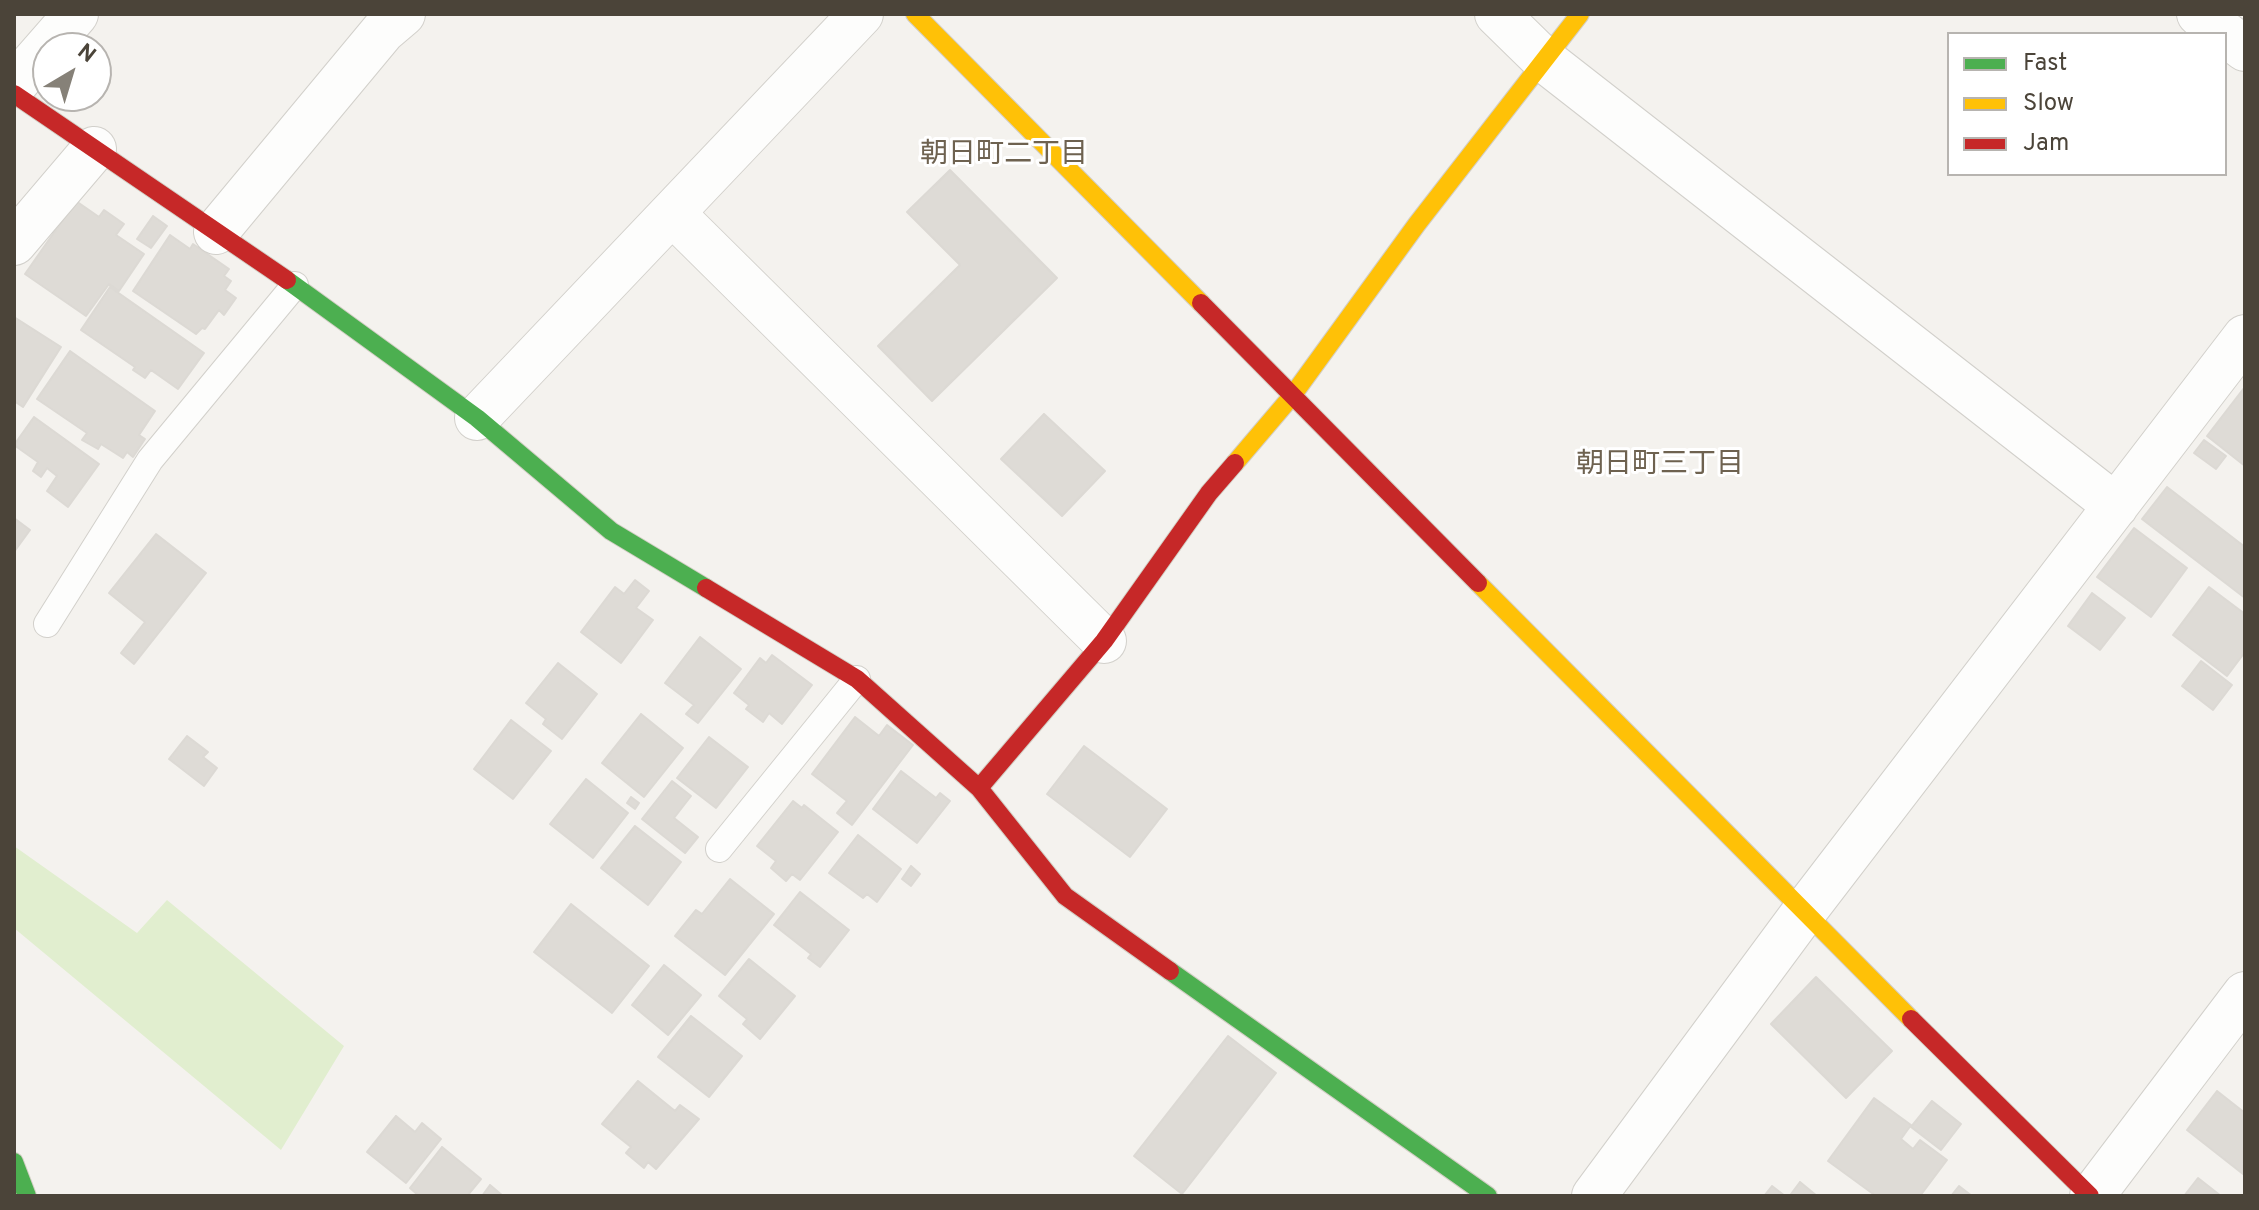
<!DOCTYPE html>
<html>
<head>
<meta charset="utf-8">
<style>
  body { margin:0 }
  #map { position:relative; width:2259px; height:1210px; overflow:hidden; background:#f4f2ee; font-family:Overpass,sans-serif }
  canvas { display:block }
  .frame { position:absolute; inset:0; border:16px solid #4b4439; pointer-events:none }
  .legend { position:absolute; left:1947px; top:32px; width:280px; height:144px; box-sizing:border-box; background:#fff; border:2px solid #b7b4b0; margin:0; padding:10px 14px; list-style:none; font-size:24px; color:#4b4439 }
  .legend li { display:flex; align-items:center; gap:16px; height:40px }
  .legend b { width:40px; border:2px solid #b7b4b0 }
  .north { position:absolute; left:32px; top:32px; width:80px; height:80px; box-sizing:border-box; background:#fff; border:2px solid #b7b4b0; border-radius:50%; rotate:38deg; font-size:22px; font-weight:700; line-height:32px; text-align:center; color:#4b4439 }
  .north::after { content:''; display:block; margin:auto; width:28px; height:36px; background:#868178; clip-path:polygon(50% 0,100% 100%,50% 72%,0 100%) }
</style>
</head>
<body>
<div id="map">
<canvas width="2259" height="1210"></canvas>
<div class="frame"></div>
<ul class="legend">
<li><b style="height:10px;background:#4caf50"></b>Fast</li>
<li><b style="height:10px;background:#ffc107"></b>Slow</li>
<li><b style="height:10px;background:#c62828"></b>Jam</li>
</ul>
<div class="north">N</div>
</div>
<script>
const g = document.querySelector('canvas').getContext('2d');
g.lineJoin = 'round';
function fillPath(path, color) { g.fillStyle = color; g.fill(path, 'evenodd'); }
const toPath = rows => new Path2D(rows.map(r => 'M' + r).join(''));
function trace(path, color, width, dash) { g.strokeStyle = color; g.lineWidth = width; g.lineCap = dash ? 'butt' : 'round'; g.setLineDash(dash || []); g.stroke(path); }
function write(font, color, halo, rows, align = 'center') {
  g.font = font + ' Overpass,"Noto Sans JP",sans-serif'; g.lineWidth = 6; g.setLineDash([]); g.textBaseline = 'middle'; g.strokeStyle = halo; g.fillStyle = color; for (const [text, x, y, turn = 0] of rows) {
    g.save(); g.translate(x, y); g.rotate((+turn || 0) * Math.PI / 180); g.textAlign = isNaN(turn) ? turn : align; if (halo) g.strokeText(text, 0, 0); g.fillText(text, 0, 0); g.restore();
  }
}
fillPath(toPath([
  [14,846,137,933,167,900,344,1046,281,1150,14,928]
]), '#e1eecf');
const building = toPath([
  [950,170,1057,278,932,401,878,346,960,265,907,212,950,170],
  [76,201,99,217,104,210,124,224,116,235,144,254,119,291,109,284,86,316,25,274,76,201],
  [153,216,167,226,151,248,137,239,153,216],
  [170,235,190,249,193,244,229,269,224,276,231,281,225,290,236,298,224,315,219,310,205,329,202,328,196,334,133,291,170,235],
  [110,287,204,353,178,389,151,370,145,378,133,370,135,367,81,330,110,287],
  [14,317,61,347,23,407,14,401,14,317],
  [70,351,155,411,139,435,145,439,133,457,127,452,123,458,101,444,98,449,82,440,87,433,37,399,70,351],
  [2244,388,2245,389,2245,466,2207,436,2244,388],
  [1044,414,1105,471,1062,516,1001,459,1044,414],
  [34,417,99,464,68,507,47,491,57,476,47,468,41,477,33,471,38,462,14,445,34,417],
  [2204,440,2226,456,2216,469,2194,453,2204,440],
  [2167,487,2245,547,2245,598,2142,519,2167,487],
  [14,518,30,530,14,552,14,518],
  [2134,528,2187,568,2151,617,2097,577,2134,528],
  [156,534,206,573,134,664,121,653,145,622,109,593,156,534],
  [635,580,649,591,636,608,653,620,621,663,581,632,615,587,624,594,635,580],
  [2209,587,2245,614,2245,652,2227,676,2173,635,2209,587],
  [2092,593,2125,618,2100,650,2068,626,2092,593],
  [700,637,741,669,698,723,686,714,694,705,665,683,700,637],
  [772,655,812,685,782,724,769,713,763,722,746,709,749,705,734,693,760,658,766,663,772,655],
  [2201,661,2232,685,2213,710,2182,686,2201,661],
  [558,663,597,694,562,739,543,724,546,719,526,703,558,663],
  [641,714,683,748,644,797,602,763,641,714],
  [855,717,879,736,887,725,913,745,852,825,837,813,847,801,812,774,855,717],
  [511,720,551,751,513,799,474,769,511,720],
  [187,736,208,752,203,757,217,768,204,786,169,759,187,736],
  [709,737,748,767,716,808,677,778,709,737],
  [1084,746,1167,809,1130,857,1047,794,1084,746],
  [901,771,936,798,940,793,950,801,917,843,873,809,901,771],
  [586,779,628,813,593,858,550,824,586,779],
  [672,781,691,796,674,818,698,837,685,853,642,819,672,781],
  [631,797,639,803,635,809,627,803,631,797],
  [793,801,802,808,804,805,838,832,800,880,792,874,786,881,771,868,776,861,757,846,793,801],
  [635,826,681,862,648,905,601,868,635,826],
  [858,835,901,869,877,902,867,894,863,898,829,873,858,835],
  [911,866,920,874,911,886,902,879,911,866],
  [730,879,774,914,725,975,675,936,696,910,702,914,730,879],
  [800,892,849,930,820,967,808,958,811,954,774,925,800,892],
  [571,904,649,966,612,1013,534,952,571,904],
  [749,959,795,996,760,1039,743,1024,747,1019,719,996,749,959],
  [664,965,701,995,668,1035,632,1005,664,965],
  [1816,977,1892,1051,1846,1098,1771,1024,1816,977],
  [691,1016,742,1056,709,1097,658,1057,691,1016],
  [1228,1036,1276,1073,1182,1194,1134,1156,1228,1036],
  [638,1081,675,1111,680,1105,699,1119,656,1169,648,1162,644,1168,626,1153,631,1147,602,1124,638,1081],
  [2217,1091,2245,1113,2243,1174,2187,1130,2217,1091],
  [1874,1098,1911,1125,1901,1139,1913,1149,1920,1140,1947,1160,1920,1196,1876,1196,1828,1161,1874,1098],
  [1932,1101,1961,1124,1941,1150,1911,1127,1932,1101],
  [396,1116,415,1132,422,1123,441,1139,406,1183,367,1152,396,1116],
  [442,1147,481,1179,467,1196,419,1196,410,1188,442,1147],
  [2198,1178,2221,1196,2184,1196,2198,1178],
  [1800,1182,1817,1196,1794,1196,1791,1194,1800,1182],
  [490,1185,503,1196,482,1196,490,1185],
  [1772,1186,1785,1196,1764,1196,1772,1186],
  [1959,1186,1972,1196,1951,1196,1959,1186]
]);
fillPath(building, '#dedbd6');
trace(building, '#dcd9d4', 2);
const lane = toPath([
  [47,624,150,460,295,285],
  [719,849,857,679]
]);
const street = toPath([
  [1497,14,1543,59,2116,506],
  [2199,14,2245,49],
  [14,85,76,14],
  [672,213,1104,641],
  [216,232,383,31,403,14],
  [14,243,94,149],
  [477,418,861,14],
  [1594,1196,1804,912,2245,337],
  [2092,1196,2245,994]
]);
const fast = toPath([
  [287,280,477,418,611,531,706,588],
  [1170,971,1488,1196],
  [14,1162,27,1196]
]);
const slow = toPath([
  [915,14,1201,303],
  [1235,463,1292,396,1417,224,1580,14],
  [1478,583,1911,1019]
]);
const jam = toPath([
  [14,94,287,280],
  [1201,303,1478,583],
  [706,588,857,679,979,788,1065,896,1170,971],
  [979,788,1104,641,1209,493,1235,463],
  [1911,1019,2090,1196]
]);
trace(lane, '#d2d0cb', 28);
trace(street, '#d2d0cb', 46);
trace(fast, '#d3cfc5', 20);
trace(slow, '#d3cfc5', 20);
trace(jam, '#d3cfc5', 20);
trace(lane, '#fdfdfc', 26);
trace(street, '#fdfdfc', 44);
trace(fast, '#4caf50', 18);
trace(slow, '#ffc107', 18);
trace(jam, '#c62828', 18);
write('28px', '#6e6250', '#fff', [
  ["朝日町二丁目",1004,156],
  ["朝日町三丁目",1660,466]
]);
</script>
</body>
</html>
